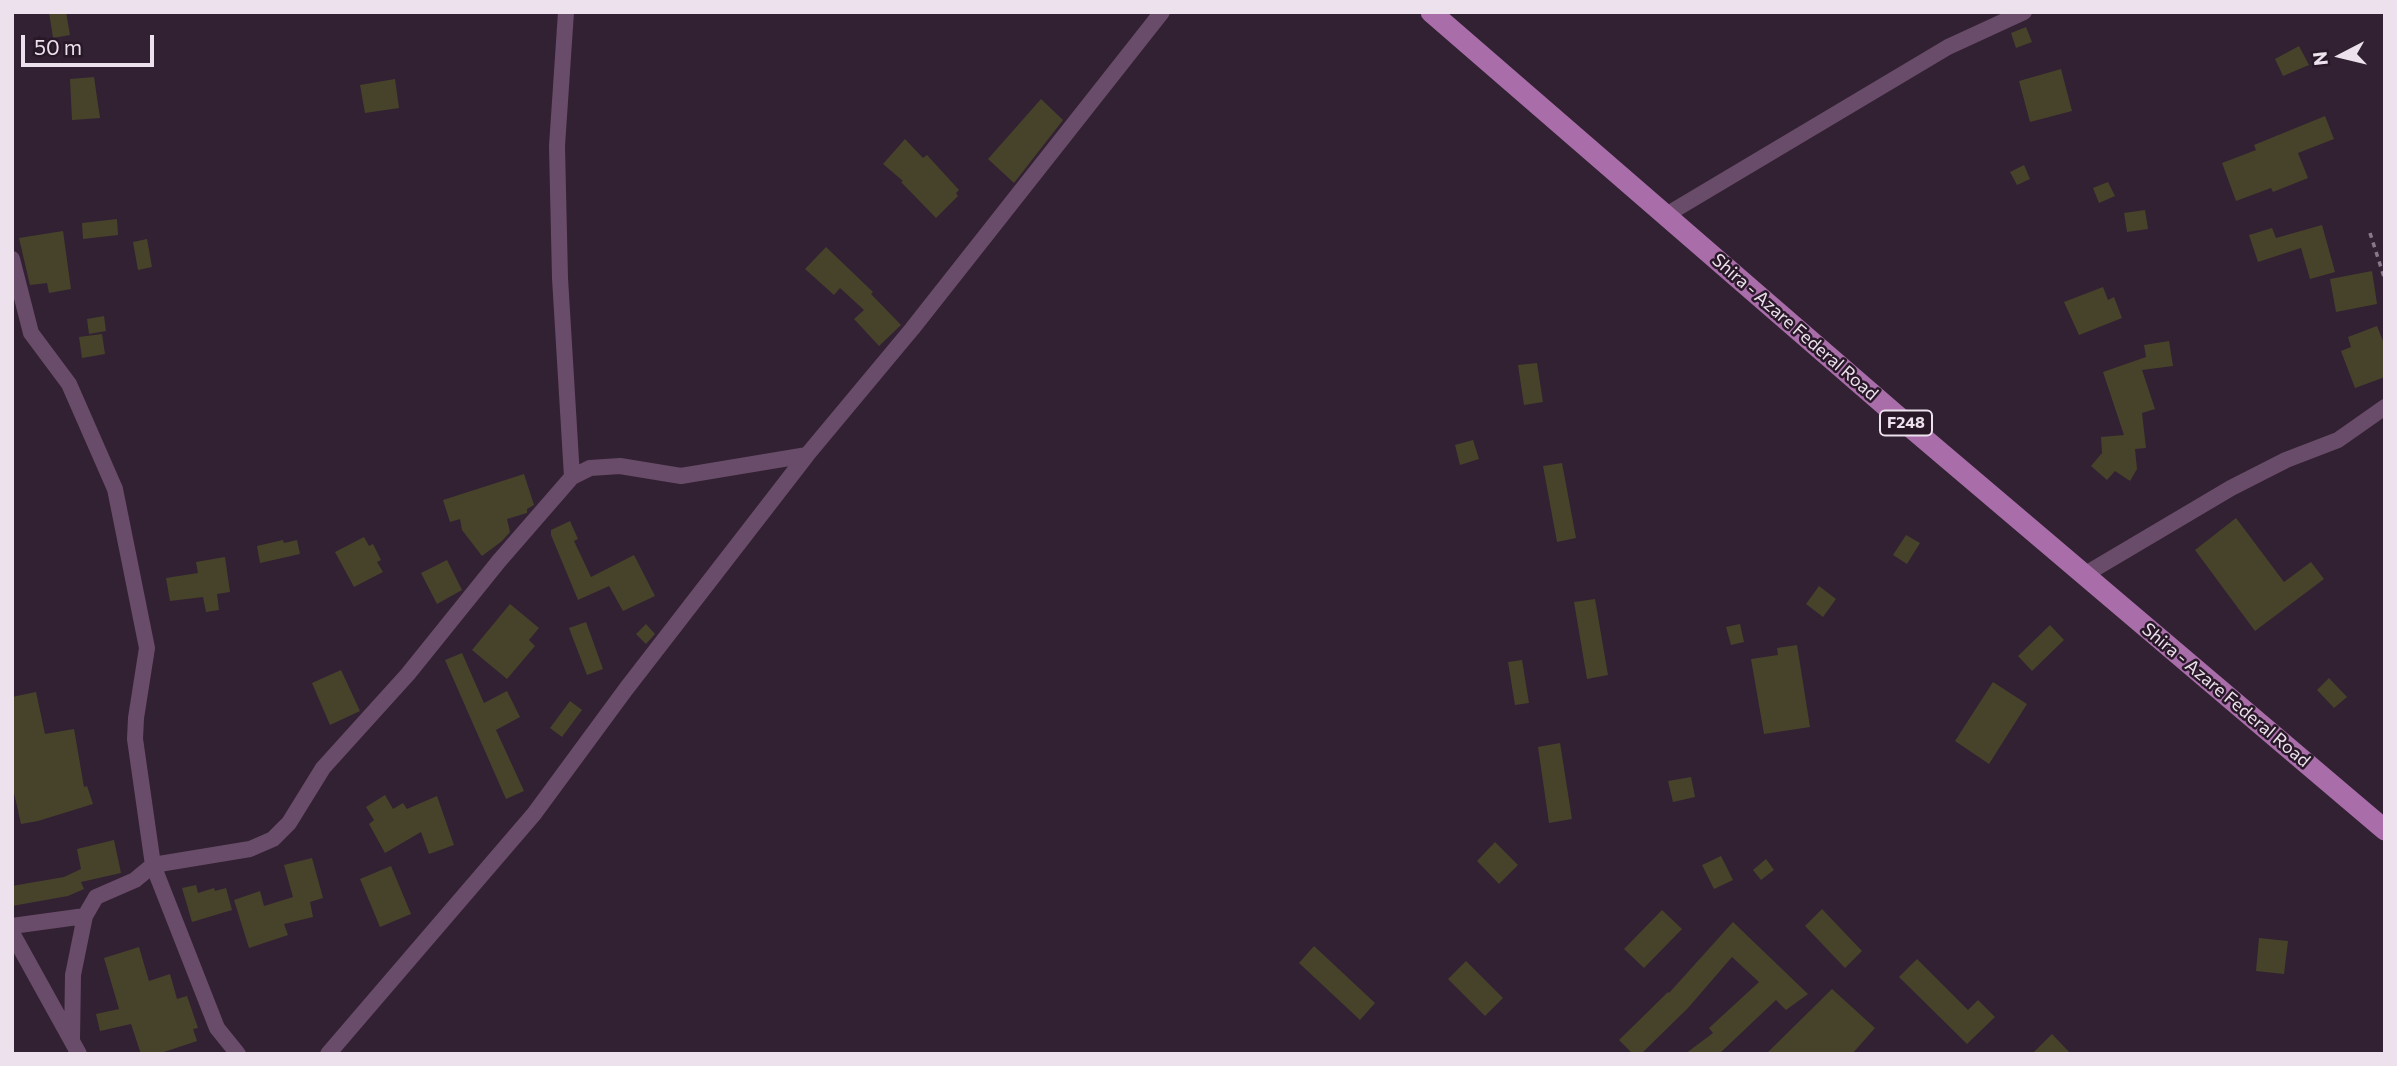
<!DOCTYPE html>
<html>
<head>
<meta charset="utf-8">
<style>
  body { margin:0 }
  #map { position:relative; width:2397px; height:1066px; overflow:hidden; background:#322132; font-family:Commissioner,sans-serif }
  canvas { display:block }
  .frame { position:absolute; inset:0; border:14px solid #ece1ec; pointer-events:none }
  .north { position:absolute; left:2306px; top:21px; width:70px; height:70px; -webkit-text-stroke:5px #281828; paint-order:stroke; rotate:263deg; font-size:19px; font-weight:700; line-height:28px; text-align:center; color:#ece1ec }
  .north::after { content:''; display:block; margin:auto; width:24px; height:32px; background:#ece1ec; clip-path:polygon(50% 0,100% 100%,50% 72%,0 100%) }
  .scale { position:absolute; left:21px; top:35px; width:133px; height:32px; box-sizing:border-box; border:4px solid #ece1ec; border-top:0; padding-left:9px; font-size:21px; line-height:24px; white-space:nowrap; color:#ece1ec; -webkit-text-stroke:5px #281828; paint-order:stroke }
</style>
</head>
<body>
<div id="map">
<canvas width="2397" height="1066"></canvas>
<div class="frame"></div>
<div class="north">N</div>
<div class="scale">50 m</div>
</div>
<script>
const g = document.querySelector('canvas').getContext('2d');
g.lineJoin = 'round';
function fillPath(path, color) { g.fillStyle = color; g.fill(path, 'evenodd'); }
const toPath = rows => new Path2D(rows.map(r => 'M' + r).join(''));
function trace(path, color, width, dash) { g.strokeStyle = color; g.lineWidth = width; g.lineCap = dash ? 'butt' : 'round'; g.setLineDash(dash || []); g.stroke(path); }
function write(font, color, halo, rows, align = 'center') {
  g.font = font + ' Commissioner,sans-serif'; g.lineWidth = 5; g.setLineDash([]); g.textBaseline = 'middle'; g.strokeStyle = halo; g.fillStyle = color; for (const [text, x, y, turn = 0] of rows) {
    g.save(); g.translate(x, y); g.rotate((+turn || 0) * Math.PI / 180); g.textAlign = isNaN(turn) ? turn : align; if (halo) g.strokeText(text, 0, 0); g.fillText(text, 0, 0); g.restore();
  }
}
fillPath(toPath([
  [49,12,66,12,70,35,53,38],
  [2026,27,2032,42,2016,48,2011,33],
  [2299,46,2309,65,2283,76,2275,59],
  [2061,69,2072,111,2030,122,2019,81],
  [94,77,100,118,72,120,70,79],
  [395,79,399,108,365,113,360,85],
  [1041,99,1063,120,1014,183,988,159],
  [2325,116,2334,139,2298,153,2308,178,2273,192,2271,188,2236,201,2222,163,2256,150,2254,145],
  [905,139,923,158,927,155,959,190,956,193,958,196,936,218,901,182,903,181,883,164],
  [2024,165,2030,179,2017,185,2010,172],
  [2108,182,2115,196,2099,203,2093,188],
  [2145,210,2148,229,2127,232,2124,213],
  [117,219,118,235,83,239,82,223],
  [2322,225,2335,272,2310,279,2301,248,2258,262,2249,235,2272,228,2276,238],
  [63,231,71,289,49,293,47,283,30,285,19,238],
  [147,239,152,267,138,270,133,242],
  [826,247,873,292,871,294,901,325,879,346,854,319,864,310,840,288,834,295,805,269],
  [2372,271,2377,304,2336,312,2330,279],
  [2103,287,2108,300,2114,297,2122,318,2079,335,2064,302],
  [104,316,106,331,89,334,87,319],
  [2377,326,2385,346,2385,377,2355,388,2341,351,2351,347,2348,337],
  [102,334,105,354,82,358,79,337],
  [2169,341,2173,366,2142,370,2155,409,2142,413,2146,448,2135,449,2137,469,2130,481,2115,471,2107,480,2091,466,2102,453,2101,437,2124,435,2103,372,2146,357,2144,345],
  [1537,363,1543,402,1524,405,1518,365],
  [1473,440,1479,459,1460,465,1455,445],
  [1562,463,1576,538,1557,542,1543,466],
  [524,474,534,505,527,509,527,513,507,519,510,532,502,541,482,556,462,530,460,519,450,522,443,500],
  [2236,518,2284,582,2311,562,2324,579,2255,631,2195,550],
  [570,521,578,539,574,541,591,577,634,555,655,596,623,611,609,586,578,600,551,535,551,530],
  [1906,535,1920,543,1907,564,1893,555],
  [364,537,369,546,373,544,381,560,377,562,383,572,354,587,335,552],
  [283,540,284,543,297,540,300,554,260,563,257,546],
  [225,557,230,592,217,594,219,610,206,612,203,597,170,601,166,578,198,573,196,562],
  [447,560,462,590,437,604,421,573],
  [1819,586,1836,599,1823,617,1806,604],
  [1595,599,1608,675,1587,679,1574,602],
  [510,604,539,628,529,640,535,646,507,679,472,650],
  [586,622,603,669,587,675,569,628],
  [646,624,655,634,646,644,636,634],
  [1740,624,1744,642,1731,645,1726,627],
  [2050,625,2064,640,2032,671,2018,656],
  [1797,645,1810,727,1764,734,1751,659,1778,655,1777,648],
  [462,653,484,703,507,691,520,717,496,730,524,791,506,799,445,660],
  [1522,660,1529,703,1515,705,1508,662],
  [341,670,360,711,330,725,312,683],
  [2329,678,2347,697,2334,708,2317,690],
  [1993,682,2027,704,1989,764,1955,741],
  [36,692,45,734,74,729,84,787,87,786,93,804,38,821,21,824,12,784,12,697],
  [570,701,582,710,562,737,550,728],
  [1560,743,1572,819,1549,823,1538,747],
  [1691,777,1695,797,1673,802,1668,781],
  [385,795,393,809,403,803,407,809,437,796,454,845,429,854,421,832,385,853,369,824,374,820,366,807],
  [114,840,121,873,81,882,84,889,68,896,12,906,12,886,64,877,81,869,77,849],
  [1495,842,1518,865,1499,884,1477,861],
  [1721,856,1733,880,1714,889,1702,865],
  [312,858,323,898,310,902,313,917,284,924,288,935,249,948,234,900,260,891,264,906,293,897,284,865],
  [1766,859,1774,870,1761,880,1753,870],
  [391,866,411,914,380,927,360,879],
  [196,885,198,893,214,888,215,891,226,888,232,910,192,922,182,888],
  [1822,909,1862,951,1845,968,1805,926],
  [1662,910,1682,929,1644,968,1624,949],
  [1733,922,1808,994,1786,1010,1776,1000,1719,1054,1685,1054,1713,1033,1709,1028,1759,982,1732,957,1688,1008,1641,1054,1633,1054,1619,1040,1668,992,1669,993],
  [2259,938,2288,941,2284,974,2256,971],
  [1314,946,1375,1003,1360,1020,1299,963],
  [139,947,149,981,170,974,177,999,187,996,198,1028,193,1029,197,1041,158,1054,141,1054,131,1024,100,1031,96,1014,119,1009,104,958],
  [1917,959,1968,1010,1978,1000,1995,1017,1967,1044,1899,977],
  [1466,961,1503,998,1485,1016,1448,979],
  [1832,989,1875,1028,1852,1054,1766,1054],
  [2052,1034,2071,1054,2032,1054]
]), '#47432b');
trace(toPath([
  [2370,233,2385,280]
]), '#867886', 3.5, [5, 5]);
trace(toPath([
  [566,12,557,146,560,278,572,477],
  [1666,215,1948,47,2024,12],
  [12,259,31,333,69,384,115,489,147,648,136,718,135,739,153,865,217,1028,238,1054],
  [2084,575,2231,488,2286,460,2338,440,2385,407],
  [12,926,85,916],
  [12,933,79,1054],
  [72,1041,73,975,85,916,96,897,135,880,153,865,250,849,273,839,289,823,323,768,408,674,499,561,572,477,590,468,620,466,681,476,807,455],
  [328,1054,534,814,626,689,807,455,912,329,1162,12]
]), '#694c69', 16);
trace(toPath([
  [1431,12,1895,414,2385,830]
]), '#a96eaa', 21);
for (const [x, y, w] of [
  [1906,423,52]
]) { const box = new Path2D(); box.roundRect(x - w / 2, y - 12.5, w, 25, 5); g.fillStyle = '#281828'; g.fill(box); trace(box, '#ece1ec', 2); }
write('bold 16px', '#ece1ec', null, [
  ["F248",1906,423]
]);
write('18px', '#ece1ec', '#281828', [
  ["Shira - Azare Federal Road",1795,327,41],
  ["Shira - Azare Federal Road",2226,695,40]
]);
</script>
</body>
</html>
